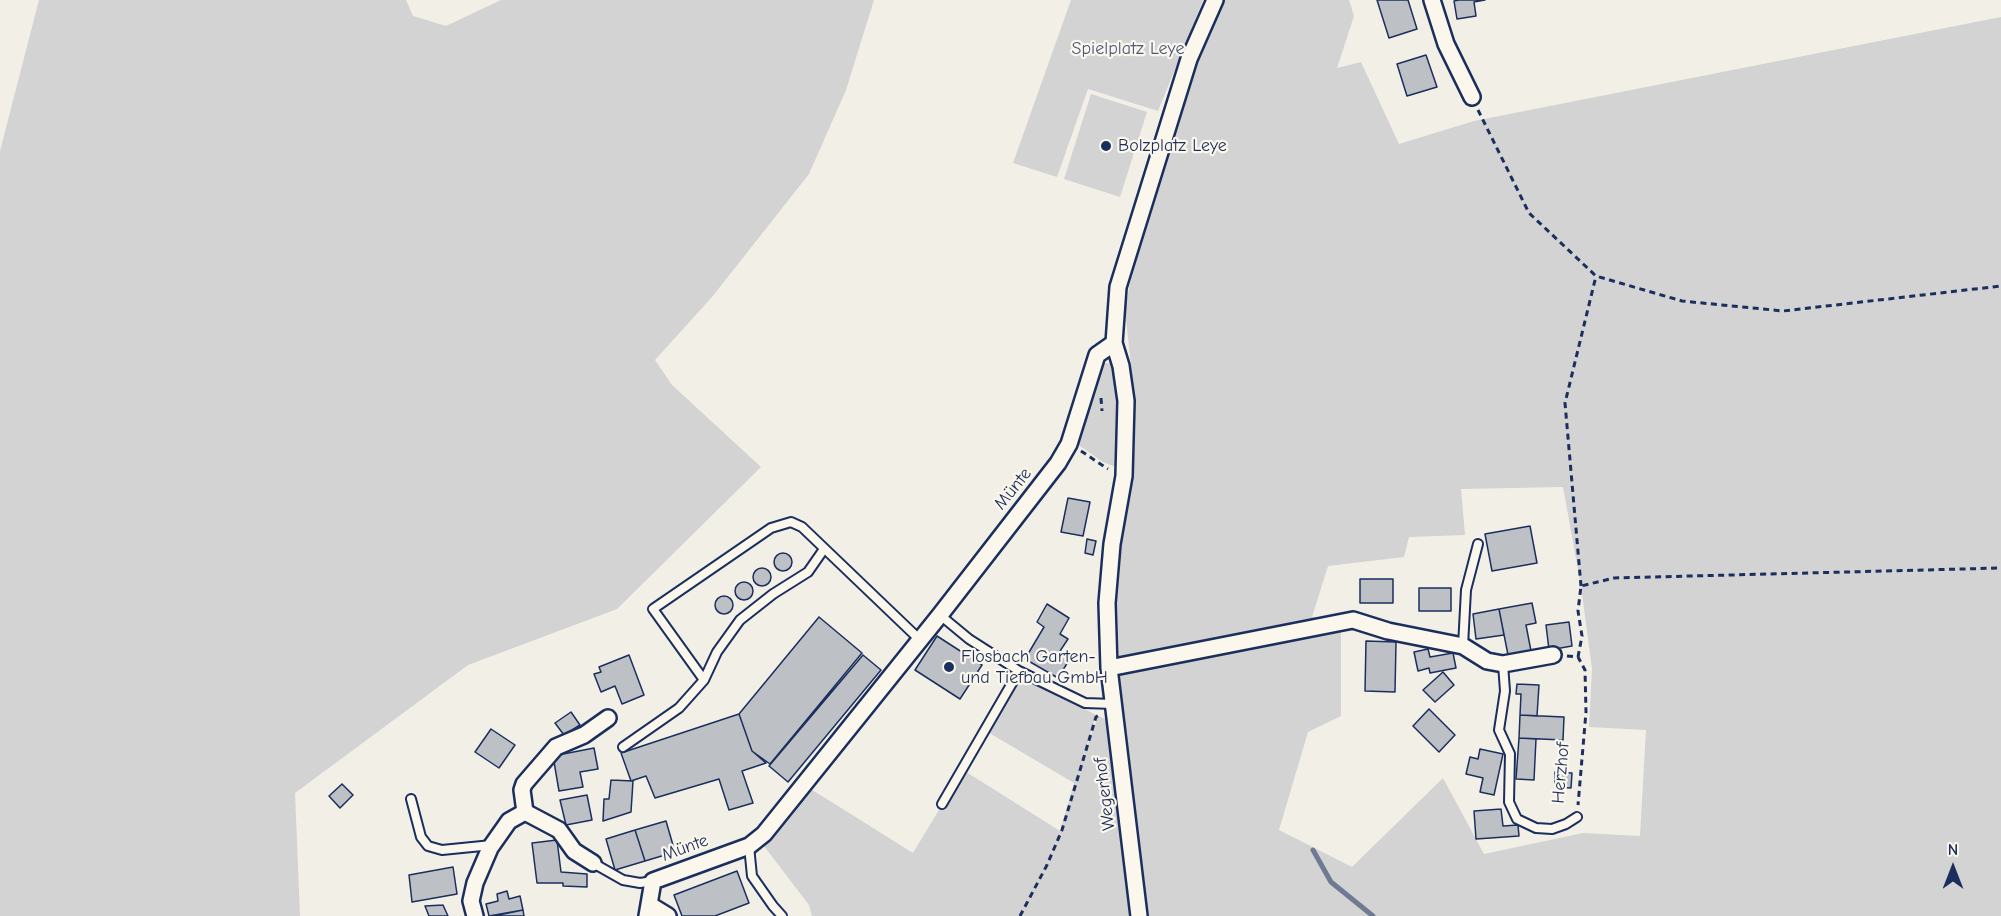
<!DOCTYPE html>
<html>
<head>
<meta charset="utf-8">
<style>
  body { margin:0 }
  #map { position:relative; width:2001px; height:916px; overflow:hidden; background:#f2efe6; font-family:"Comic Neue",sans-serif }
  canvas { display:block }
  .north { position:absolute; left:1923px; top:838px; width:60px; height:60px; -webkit-text-stroke:4px #fbf7ec; paint-order:stroke; rotate:0deg; font-size:16px; font-weight:700; line-height:24px; text-align:center; color:#1b2f5e }
  .north::after { content:''; display:block; margin:auto; width:21px; height:27px; background:#1b2f5e; clip-path:polygon(50% 0,100% 100%,50% 72%,0 100%) }
</style>
</head>
<body>
<div id="map">
<canvas width="2001" height="916"></canvas>
<div class="north">N</div>
</div>
<script>
const g = document.querySelector('canvas').getContext('2d');
g.lineJoin = 'round';
function fillPath(path, color) { g.fillStyle = color; g.fill(path, 'evenodd'); }
const toPath = rows => new Path2D(rows.map(r => 'M' + r).join(''));
function trace(path, color, width, dash) { g.strokeStyle = color; g.lineWidth = width; g.lineCap = dash ? 'butt' : 'round'; g.setLineDash(dash || []); g.stroke(path); }
function write(font, color, halo, rows, align = 'center') {
  g.font = font + ' "Comic Neue",sans-serif'; g.lineWidth = 4.5; g.setLineDash([]); g.textBaseline = 'middle'; g.strokeStyle = halo; g.fillStyle = color; for (const [text, x, y, turn = 0] of rows) {
    g.save(); g.translate(x, y); g.rotate((+turn || 0) * Math.PI / 180); g.textAlign = isNaN(turn) ? turn : align; if (halo) g.strokeText(text, 0, 0); g.fillText(text, 0, 0); g.restore();
  }
}
fillPath(toPath([
  [39,0,406,0,413,16,446,26,501,0,874,0,846,90,809,174,712,297,655,360,672,385,761,467,617,609,468,665,295,793,300,916,0,916,0,151],
  [1071,0,1203,0,1158,111,1088,89,1057,177,1013,163],
  [1225,0,1349,0,1354,16,1337,68,1361,62,1399,144,1474,121,2001,17,2001,916,1148,916,1120,683,1116,575,1135,447,1133,384,1125,310,1138,240,1181,101,1199,55],
  [1563,487,1581,586,1592,669,1589,727,1646,730,1640,836,1583,833,1484,854,1443,778,1352,867,1279,830,1308,732,1341,716,1341,619,1312,617,1328,566,1404,557,1409,537,1465,535,1461,489],
  [1091,94,1147,112,1120,197,1064,179],
  [1111,363,1117,387,1121,432,1118,468,1103,462,1077,444,1098,364],
  [1019,674,1096,715,1083,758,1098,716,1110,721,1132,916,812,916,809,905,764,846,806,786,913,853,963,770,1060,831,1074,783,986,731]
]), '#d2d3d2');
trace(toPath([
  [1313,850,1331,882,1373,916]
]), '#707b93', 5);
const building = toPath([
  [1377,0,1408,0,1417,29,1389,38,1377,0],
  [1459,0,1485,0,1474,2,1476,16,1457,19,1454,1,1459,0],
  [1426,55,1437,87,1407,96,1397,64,1426,55],
  [1068,498,1090,502,1083,536,1061,532,1068,498],
  [1530,526,1537,563,1492,571,1485,534,1530,526],
  [1087,539,1096,541,1093,555,1085,553,1087,539],
  '774 562a9 9 0 1 1 18 0a9 9 0 1 1-18 0Z',
  '753 577a9 9 0 1 1 18 0a9 9 0 1 1-18 0Z',
  [1360,579,1393,579,1393,603,1360,603,1360,579],
  '735 591a9 9 0 1 1 18 0a9 9 0 1 1-18 0Z',
  [1419,588,1451,588,1451,611,1419,611,1419,588],
  '715 605a9 9 0 1 1 18 0a9 9 0 1 1-18 0Z',
  [1532,603,1536,623,1526,625,1531,651,1508,655,1499,609,1532,603],
  [1047,604,1069,618,1060,634,1068,639,1060,651,1071,657,1058,678,1025,659,1044,627,1037,622,1047,604],
  [1499,609,1504,635,1476,639,1473,614,1499,609],
  [819,617,862,653,770,764,752,751,739,714,819,617],
  [1569,622,1572,646,1549,650,1546,625,1569,622],
  [937,636,982,665,960,699,915,670,937,636],
  [1366,641,1396,642,1395,692,1365,691,1366,641],
  [1428,649,1430,657,1453,653,1456,668,1430,673,1429,668,1418,671,1414,652,1428,649],
  [629,655,644,695,622,704,615,686,601,692,594,674,601,672,599,667,629,655],
  [863,655,881,670,788,782,769,766,863,655],
  [1443,672,1454,685,1435,702,1423,690,1443,672],
  [1517,684,1539,685,1537,716,1520,715,1521,694,1516,694,1517,684],
  [1429,709,1455,735,1439,752,1413,726,1429,709],
  [571,712,580,725,564,735,555,723,571,712],
  [739,714,752,751,766,763,742,771,753,803,729,810,719,779,655,798,646,776,631,781,621,753,739,714],
  [1520,715,1564,717,1563,740,1519,738,1520,715],
  [491,729,515,745,499,768,475,752,491,729],
  [1519,738,1536,739,1534,780,1516,779,1519,738],
  [594,748,598,769,580,772,583,787,559,791,553,756,594,748],
  [1480,749,1503,754,1494,795,1480,792,1483,778,1466,774,1470,757,1478,759,1480,749],
  [1555,772,1572,773,1571,788,1555,787,1555,772],
  [611,780,633,781,631,812,603,821,604,799,609,799,611,780],
  [342,784,353,795,340,808,329,796,342,784],
  [587,795,592,820,566,825,560,800,587,795],
  [1501,809,1503,826,1518,825,1519,836,1476,839,1474,811,1501,809],
  [666,821,675,852,645,861,635,830,666,821],
  [635,830,645,861,615,870,606,839,635,830],
  [557,840,561,872,587,874,587,887,563,886,563,883,537,883,532,843,557,840],
  [453,867,457,894,412,902,409,875,453,867],
  [737,871,749,903,715,916,682,916,674,895,737,871],
  [507,891,509,899,520,896,523,910,489,916,486,904,498,901,497,894,507,891],
  [443,905,448,916,429,916,425,906,443,905],
  [523,910,524,916,494,916,523,910]
]);
fillPath(building, '#bdc0c4');
trace(building, '#1b2f5e', 1.5);
const service = toPath([
  [940,615,969,639,1019,671,942,804],
  [1463,646,1466,590,1478,544],
  [1503,664,1505,691,1499,730,1510,754,1509,802,1517,819,1536,828,1552,829,1566,824,1577,817],
  [1019,671,1085,703,1113,704],
  [704,680,653,609,771,528,791,522,802,527,919,639],
  [623,747,679,708,704,680,717,652,740,620,773,594,808,572,824,549],
  [411,799,421,837,428,846,442,850,492,845],
  [749,846,752,876,773,906,782,916],
  [593,863,623,880,640,883,653,881]
]);
const minor = toPath([
  [1432,0,1446,44,1472,97],
  [1109,668,1353,620,1388,631,1463,646,1487,661,1503,664,1553,655],
  [525,812,522,790,524,784,556,747,584,735,608,718],
  [650,905,668,916],
  [475,916,471,901,475,883,490,848,509,821,525,812,559,830,574,851,593,863],
  [647,916,653,881,749,846,764,834,940,615,1058,463,1069,444,1097,355,1114,343],
  [1139,916,1109,668,1107,603,1112,544,1124,476,1126,401,1121,366,1114,343,1118,287,1189,59,1215,0]
]);
trace(service, '#1b2f5e', 12);
trace(minor, '#1b2f5e', 20);
trace(toPath([
  [1163,48,1174,54],
  [1478,110,1529,213,1596,276,1682,301,1783,311,2001,286],
  [1101,398,1102,411],
  [1081,451,1108,469],
  [1581,586,1565,403,1596,276],
  [1567,656,1578,657,1585,670,1586,712,1578,805],
  [1578,657,1582,636,1578,611,1581,586,1614,578,2001,568],
  [1020,916,1047,865,1062,830,1096,717,1099,715]
]), '#1b2f5e', 3, [6, 4.5]);
trace(service, '#fbf7ec', 8);
trace(minor, '#fbf7ec', 15);
for (const [x, y, r, color] of [
  [1106,146,6,"#1b2f5e"],
  [949,667,6,"#1b2f5e"]
]) { const dot = new Path2D(); dot.arc(x, y, r, 0, 2 * Math.PI); g.fillStyle = color; g.fill(dot); trace(dot, '#fbf7ec', 2); }
write('18px', '#49587b', '#fbf7ec', [
  ["Spielplatz Leye",1128,49]
]);
write('18px', '#1b2f5e', '#fbf7ec', [
  ["Bolzplatz Leye",1118,146],
  ["Flosbach Garten-",961,657],
  ["und Tiefbau GmbH",961,678]
], 'left');
write('18px', '#1b2f5e', '#fbf7ec', [
  ["Münte",1013,489,-51],
  ["Herzhof",1561,773,-85],
  ["Wegerhof",1105,794,-97],
  ["Münte",685,848,-20]
]);
</script>
</body>
</html>
